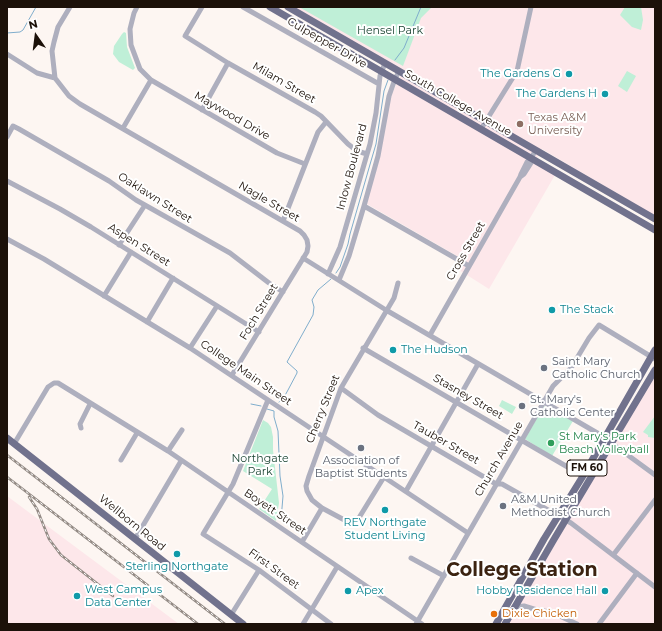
<!DOCTYPE html>
<html>
<head>
<meta charset="utf-8">
<style>
  body { margin:0 }
  #map { position:relative; width:662px; height:631px; overflow:hidden; background:#fdf6f2; font-family:Montserrat,sans-serif }
  canvas { display:block }
  .frame { position:absolute; inset:0; border:8px solid #1c1109; pointer-events:none }
  .north { position:absolute; left:16px; top:16px; width:40px; height:40px; -webkit-text-stroke:3px #fff; paint-order:stroke; rotate:346deg; font-size:11px; font-weight:700; line-height:16px; text-align:center; color:#1c1109 }
  .north::after { content:''; display:block; margin:auto; width:14px; height:18px; background:#1c1109; clip-path:polygon(50% 0,100% 100%,50% 72%,0 100%) }
</style>
</head>
<body>
<div id="map">
<canvas width="662" height="631"></canvas>
<div class="frame"></div>
<div class="north">N</div>
</div>
<script>
const g = document.querySelector('canvas').getContext('2d');
g.lineJoin = 'round';
function fillPath(path, color) { g.fillStyle = color; g.fill(path, 'evenodd'); }
const toPath = rows => new Path2D(rows.map(r => 'M' + r).join(''));
function trace(path, color, width, dash) { g.strokeStyle = color; g.lineWidth = width; g.lineCap = dash ? 'butt' : 'round'; g.setLineDash(dash || []); g.stroke(path); }
function write(font, color, halo, rows, align = 'center') {
  g.font = font + ' Montserrat,sans-serif'; g.lineWidth = 4; g.setLineDash([]); g.textBaseline = 'middle'; g.strokeStyle = halo; g.fillStyle = color; for (const [text, x, y, turn = 0] of rows) {
    g.save(); g.translate(x, y); g.rotate((+turn || 0) * Math.PI / 180); g.textAlign = isNaN(turn) ? turn : align; if (halo) g.strokeText(text, 0, 0); g.fillText(text, 0, 0); g.restore();
  }
}
fillPath(toPath([
  [294,7,655,7,655,216,542,149,534,163,555,175,489,289,459,270,464,260,367,204,390,98,396,85,403,71],
  [655,374,655,624,508,624],
  [7,496,179,624,7,624]
]), '#fde7ea');
fillPath(toPath([
  [299,7,432,7,421,18,403,66],
  [625,7,641,7,643,20,641,30,632,27,620,15],
  [124,32,126,33,127,47,135,68,133,70,119,62,113,54,114,46,122,34],
  [627,71,636,76,627,92,618,86],
  [502,400,516,407,512,414,499,406],
  [544,406,573,421,552,456,525,439],
  [655,416,655,438,648,437,648,435,643,432],
  [263,420,268,423,271,427,273,437,273,450,279,503,276,521,259,509,272,489,243,471]
]), '#bfefd7');
trace(toPath([
  [7,33,20,32,23,30,36,7],
  [395,60,404,48,421,7],
  [336,273,340,267,348,244,350,234,371,161,376,144,384,91,388,80],
  [279,402,283,399,288,390,297,373,297,371,287,362,313,315,314,307,312,300,318,290,331,279],
  [251,404,261,406],
  [267,409,274,411,274,417,278,431,280,476,283,496,281,520]
]), '#7fadcc', 1);
trace(toPath([
  [137,7,134,13,130,29,131,45,140,69,151,80,277,153,305,164],
  [202,7,185,36,228,63,315,112,321,116,348,144,357,151,367,154],
  [243,7,379,84],
  [7,54,37,73,55,78,69,96,80,104,300,231,304,235,307,240,308,246,307,252,232,375],
  [55,78,52,51,54,42,58,27,70,7],
  [202,110,228,63],
  [123,128,151,80],
  [481,129,517,71,531,7],
  [7,137,13,126,19,129,109,181,136,200,230,253,269,283,283,292],
  [520,177,524,174,531,163,531,158],
  [7,181,60,209,91,227,259,332],
  [364,206,469,266],
  [283,221,318,132,326,122],
  [7,239,44,259,190,348,468,533],
  [119,245,145,205],
  [303,258,386,310,599,434,655,475],
  [328,274,340,247,370,144,376,113,380,76,385,63],
  [339,280,349,256,364,206,378,156,389,96,395,79,399,71],
  [104,296,131,252],
  [147,322,173,278],
  [430,335,520,177,521,174,527,162,531,158,536,150],
  [190,348,217,306],
  [363,348,583,476],
  [341,388,378,415,496,484,502,484,571,523,655,587],
  [268,400,233,484,203,534,259,570,331,624],
  [81,428,80,424,90,404],
  [14,444,48,387,54,383,58,383,168,451,422,624],
  [168,451,182,430],
  [121,460,137,433],
  [384,477,357,521,354,524,350,523,322,508,312,500,307,491,306,486,309,476,341,388,394,298,398,283],
  [406,491,478,364],
  [135,539,181,461],
  [302,542,322,508],
  [614,554,655,500],
  [411,558,444,576],
  [514,607,524,606,537,610,551,612,577,624],
  [231,615,259,570],
  [303,624,337,567],
  [416,624,553,386,571,368,589,338,599,325,655,359],
  [599,624,637,573]
]), '#aeafbe', 5);
trace(toPath([
  [270,7,655,230],
  [288,7,655,219],
  [7,438,243,624],
  [496,624,544,539,583,476,655,350],
  [505,624,553,541,655,370]
]), '#71728d', 7);
const rail = toPath([
  [7,455,225,624],
  [7,477,198,624],
  [29,497,37,509,49,539,61,555,113,596]
]);
trace(rail, '#938a84', 2.5);
trace(rail, '#fff', 1, [3]);
for (const [x, y, r, color] of [
  [569,74,4,"#0f9aa8"],
  [605,94,4,"#0f9aa8"],
  [520,124,4,"#8d6e63"],
  [552,310,4,"#0f9aa8"],
  [393,350,4,"#0f9aa8"],
  [544,368,4,"#6b7280"],
  [522,406,4,"#6b7280"],
  [551,443,4,"#2e9e5b"],
  [361,448,4,"#6b7280"],
  [503,506,4,"#6b7280"],
  [385,510,4,"#0f9aa8"],
  [177,554,4,"#0f9aa8"],
  [348,591,4,"#0f9aa8"],
  [605,591,4,"#0f9aa8"],
  [77,596,4,"#0f9aa8"],
  [494,614,4,"#e8710a"]
]) { const dot = new Path2D(); dot.arc(x, y, r, 0, 2 * Math.PI); g.fillStyle = color; g.fill(dot); trace(dot, '#fff', 1.5); }
for (const [x, y, w] of [
  [587,468,40]
]) { const box = new Path2D(); box.roundRect(x - w / 2, y - 8, w, 16, 3); g.fillStyle = '#fff'; g.fill(box); trace(box, '#1c1109', 1); }
write('bold 10px', '#1c1109', null, [
  ["FM 60",587,468]
]);
write('11px', '#143f2d', '#fff', [
  ["Hensel Park",390,31],
  ["Northgate",260,459],
  ["Park",260,472]
]);
write('11px', '#1c1109', '#fff', [
  ["Culpepper Drive",327,43,30],
  ["Milam Street",284,83,30],
  ["South College Avenue",458,103,30],
  ["Maywood Drive",232,116,30],
  ["Inlow Boulevard",352,167,-75],
  ["Oaklawn Street",155,198,32],
  ["Nagle Street",269,202,30],
  ["Aspen Street",139,245,32],
  ["Cross Street",466,251,-60],
  ["Foch Street",259,312,-59],
  ["College Main Street",246,373,34],
  ["Stasney Street",468,397,30],
  ["Cherry Street",323,409,-68],
  ["Tauber Street",446,443,30],
  ["Church Avenue",499,459,-60],
  ["Boyett Street",275,512,34],
  ["Wellborn Road",132,523,39],
  ["First Street",274,569,36]
]);
write('11px', '#0d838f', '#fff', [
  ["The Gardens G",561,74,"right"],
  ["The Gardens H",597,94,"right"],
  ["The Stack",560,310],
  ["The Hudson",401,350],
  ["REV Northgate",385,523,"center"],
  ["Student Living",385,536,"center"],
  ["Sterling Northgate",177,567,"center"],
  ["West Campus",85,590],
  ["Data Center",85,603],
  ["Apex",356,591],
  ["Hobby Residence Hall",597,591,"right"]
], 'left');
write('11px', '#785e54', '#fff', [
  ["Texas A&M",528,118],
  ["University",528,131]
], 'left');
write('11px', '#5b616d', '#fff', [
  ["Saint Mary",552,362],
  ["Catholic Church",552,375],
  ["St. Mary's",530,400],
  ["Catholic Center",530,413],
  ["Association of",361,461,"center"],
  ["Baptist Students",361,474,"center"],
  ["A&M United",511,500],
  ["Methodist Church",511,513]
], 'left');
write('11px', '#27864d', '#fff', [
  ["St Mary's Park",559,437],
  ["Beach Volleyball",559,450]
], 'left');
write('11px', '#c56008', '#fff', [
  ["Dixie Chicken",502,614]
], 'left');
write('bold 19px', '#3b2311', '#fff', [
  ["College Station",522,570]
]);
</script>
</body>
</html>
